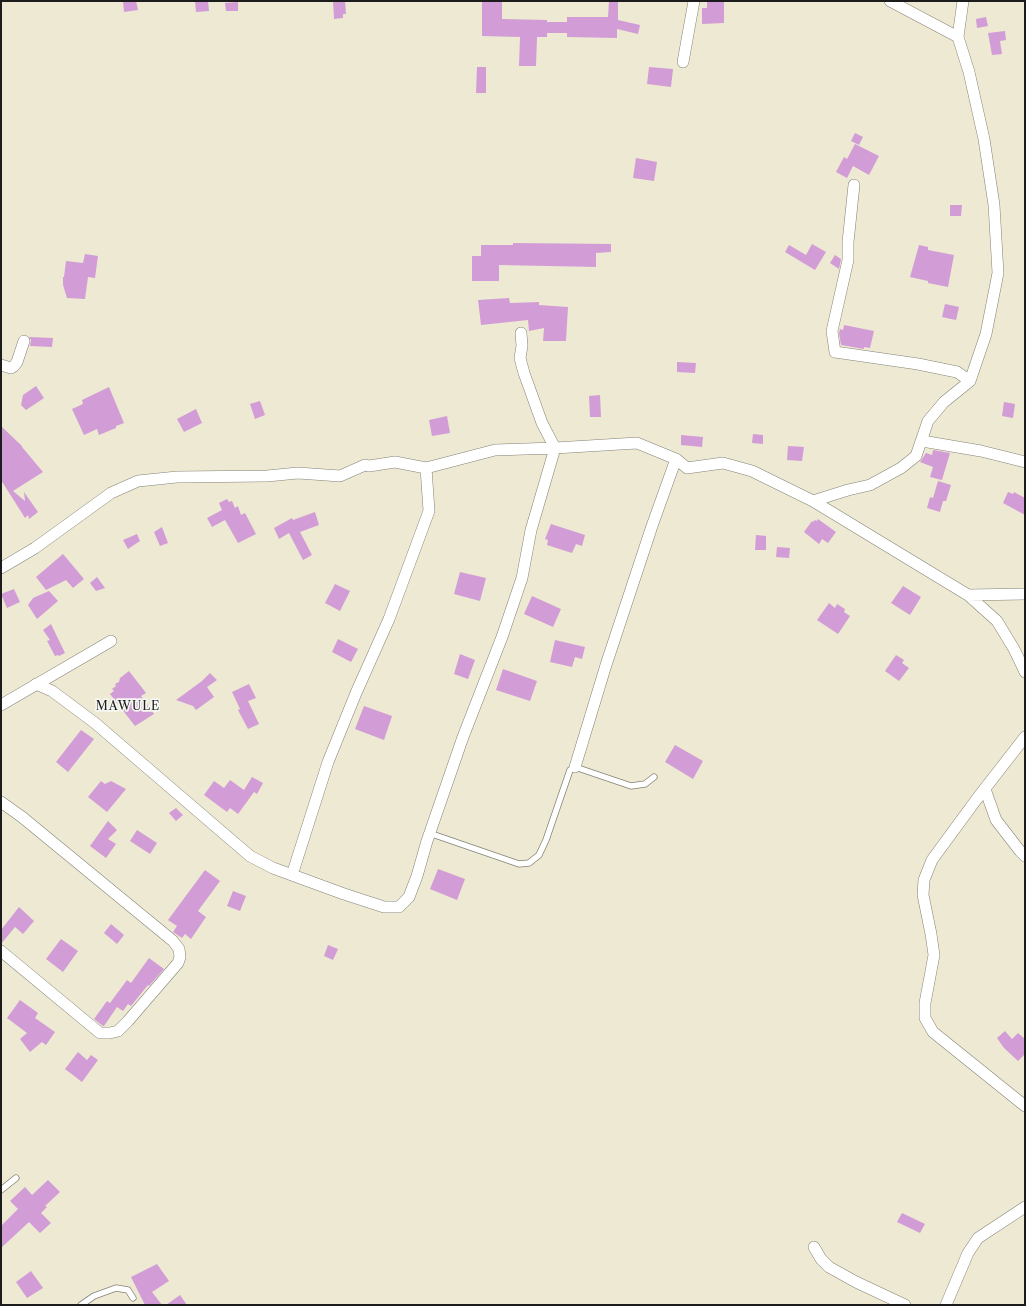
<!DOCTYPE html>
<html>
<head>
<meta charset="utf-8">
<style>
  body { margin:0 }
  #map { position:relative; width:1026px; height:1306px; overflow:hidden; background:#ede9d2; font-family:"Libre Caslon Text",serif }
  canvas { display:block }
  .frame { position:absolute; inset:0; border:2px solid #1c1c1c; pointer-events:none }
</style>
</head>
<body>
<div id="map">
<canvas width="1026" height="1306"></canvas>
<div class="frame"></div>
</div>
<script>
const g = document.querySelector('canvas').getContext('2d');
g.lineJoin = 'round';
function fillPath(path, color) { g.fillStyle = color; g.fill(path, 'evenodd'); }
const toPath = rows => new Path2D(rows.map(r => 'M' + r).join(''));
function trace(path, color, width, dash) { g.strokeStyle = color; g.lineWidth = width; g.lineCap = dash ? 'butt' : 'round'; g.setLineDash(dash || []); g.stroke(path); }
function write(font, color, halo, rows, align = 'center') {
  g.font = font + ' "Libre Caslon Text",serif'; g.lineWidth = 3.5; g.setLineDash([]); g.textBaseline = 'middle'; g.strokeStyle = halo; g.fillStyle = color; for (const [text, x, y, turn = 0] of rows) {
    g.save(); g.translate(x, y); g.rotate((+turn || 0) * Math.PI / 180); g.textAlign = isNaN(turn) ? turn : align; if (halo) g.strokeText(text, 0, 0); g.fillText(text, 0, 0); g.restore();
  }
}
fillPath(toPath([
  [123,1,136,1,138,10,124,12],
  [195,1,208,1,209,11,196,12],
  [333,1,345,1,346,14,343,14,343,18,334,19],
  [482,1,502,1,502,19,547,20,547,22,567,22,567,17,608,17,609,1,618,1,618,20,640,25,638,34,617,29,617,38,567,37,567,33,547,33,547,37,537,37,536,66,519,66,520,37,482,36],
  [238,2,238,11,226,11,225,3],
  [707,2,724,2,724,23,702,24,702,8,707,8],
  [986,17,988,26,977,28,976,19],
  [1005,31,1006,40,1000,41,1002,54,992,55,988,33],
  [477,67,486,67,486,93,476,93],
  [649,67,673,69,671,87,647,84],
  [855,133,863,137,859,145,851,141],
  [855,144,879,156,869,175,853,166,847,178,836,172,844,157,847,159],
  [636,158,657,162,654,181,633,178],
  [950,205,962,205,961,216,950,216],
  [513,243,611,244,611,252,596,253,596,267,499,265,499,281,472,281,472,256,481,256,481,245,513,245],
  [812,244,826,252,815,270,785,252,789,245,806,255],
  [919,245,928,247,928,250,954,255,948,287,928,283,928,281,910,277],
  [85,254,98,256,95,278,88,277,85,299,67,298,63,285,63,277,64,277,66,261,83,263],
  [835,255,841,259,839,269,830,263],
  [509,298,510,303,539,302,539,305,568,307,566,341,543,341,544,328,529,331,528,320,481,325,478,300],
  [945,304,959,307,956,320,942,317],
  [844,325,874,331,870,348,864,347,864,349,841,345,839,333,840,329,843,330],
  [29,337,53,338,52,347,30,346,31,340],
  [677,362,696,363,695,373,677,372],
  [36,386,44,398,26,410,21,405,23,395],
  [109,387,124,423,116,426,116,428,99,435,97,429,84,435,72,409,83,404,82,400],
  [600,395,601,417,590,417,589,396],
  [260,401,265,415,255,419,250,404],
  [1004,402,1015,404,1013,418,1002,416],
  [196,409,202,423,184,432,177,419],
  [447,416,450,433,432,436,429,420],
  [1,426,22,446,22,447,43,472,13,491,25,501,24,492,38,512,29,519,28,515,25,518,1,480],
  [753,434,763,435,763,444,752,443],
  [681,435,703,437,702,447,681,445],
  [788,446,804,447,802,461,787,460],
  [933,450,950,453,942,480,930,477,933,467,920,462,926,453,932,455],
  [938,481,951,485,946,501,943,501,940,512,927,508,930,497,933,498],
  [1008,492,1013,494,1014,492,1025,498,1025,515,1003,503],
  [227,499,229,502,232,501,235,508,238,506,241,515,245,513,256,534,238,543,225,520,212,527,207,518,222,510,219,503],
  [315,512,319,525,300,532,312,555,303,560,289,533,279,539,274,528,292,518,293,520],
  [818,519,836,532,828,543,822,539,819,544,804,532,812,521,813,522,815,520,817,521],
  [551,524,585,535,582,546,576,544,572,553,547,545,548,540,545,539],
  [162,527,168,543,160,546,154,532],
  [137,534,140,541,128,549,123,540],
  [756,535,766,536,766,550,755,550],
  [777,547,790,548,789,558,776,557],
  [63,554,84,579,73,588,66,580,46,590,36,577],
  [460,572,486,578,480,601,454,594],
  [97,577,105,588,96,591,90,583],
  [335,584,350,591,340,611,325,603],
  [903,586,921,597,910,615,891,603],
  [14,589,20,602,7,608,1,594],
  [49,591,58,601,37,619,28,605,33,598],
  [532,596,561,609,553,627,524,614],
  [829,603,835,608,837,604,845,609,844,612,850,616,838,634,817,620],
  [51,624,65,653,59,656,58,655,55,656,47,641,50,640,43,630],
  [338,639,358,649,351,662,332,652],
  [555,640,585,647,582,659,575,657,572,667,550,662],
  [460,654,475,660,468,679,454,674],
  [896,655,904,660,902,663,909,668,899,681,885,671],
  [503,669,537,681,530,701,496,690],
  [129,671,146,693,141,696,154,714,135,726,110,694,114,691,112,689,116,686,115,684,119,682,120,678],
  [210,673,217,680,207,687,214,697,196,710,193,706,176,700,202,681],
  [249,684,256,698,248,701,259,724,248,729,238,710,240,709,232,692],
  [364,706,392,716,384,740,355,729],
  [81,730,94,739,68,772,56,762],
  [675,745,703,761,693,779,665,762],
  [252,777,263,783,257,794,254,792,238,814,230,808,227,812,204,795,214,781,224,788,230,780,244,790],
  [101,781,105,784,111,781,126,789,107,812,88,797],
  [176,808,183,815,176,821,169,813],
  [108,821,117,830,108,839,116,844,106,858,90,846],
  [137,830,157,843,150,854,130,841],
  [438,869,465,879,457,900,430,889],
  [205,870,220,881,198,911,206,917,191,939,185,934,182,938,173,932,177,926,168,920],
  [233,891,246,896,240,911,227,906],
  [19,907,34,921,23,934,15,927,1,944,1,930],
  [111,924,124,935,117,944,104,933],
  [61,939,78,951,63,972,46,959],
  [328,945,338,949,333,960,324,956],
  [149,958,164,969,149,986,148,985,131,1006,128,1004,123,1011,117,1007,104,1026,103,1026,94,1019,107,1001,110,1003,127,980,131,983],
  [20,1000,38,1013,35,1018,55,1032,46,1045,42,1042,30,1052,20,1039,27,1033,7,1018],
  [1005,1031,1012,1039,1018,1033,1025,1039,1025,1054,1018,1061,1004,1048,997,1038],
  [78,1052,87,1060,91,1055,98,1060,82,1082,65,1069],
  [48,1180,60,1192,45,1206,47,1207,41,1213,51,1223,40,1233,29,1222,1,1248,1,1226,18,1209,10,1201,25,1187,32,1195],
  [902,1213,925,1224,920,1233,897,1222],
  [157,1264,169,1281,152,1292,162,1305,145,1305,131,1277],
  [31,1271,43,1288,27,1298,16,1282],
  [180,1295,187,1305,166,1305]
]), '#d29dd6');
const lane = toPath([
  [429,833,519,864,529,863,539,855,546,840,570,770,575,767,631,786,645,784,654,777],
  [1,1190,16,1178],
  [81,1305,94,1296,116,1288,128,1290,133,1298]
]);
const street = toPath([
  [958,37,963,1],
  [683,62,694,1],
  [854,185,848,242,848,260,832,331,835,352,918,364,957,372,970,381],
  [1,365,11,368,14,366,17,362,24,341],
  [922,441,981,451,1025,462],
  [813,501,848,490,870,485,901,468,916,456,928,421,944,402,970,381,986,334,998,273,994,205,984,139,969,72,958,37,890,1],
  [1,568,35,548,111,493,138,481,177,477,267,476,298,473,340,476,365,465,369,466,395,462,426,468,495,450,555,448,637,443,676,459,687,468,723,463,752,471,813,501,968,595,997,621,1014,649,1025,672],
  [968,595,1025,594],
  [36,684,52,691,95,723,250,856,273,868,344,894,384,907,399,907,409,897,417,876,427,841,463,737,502,637,522,578,531,530,555,448,542,423,524,373,520,358,522,346,521,333],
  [1,705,111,641],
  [1025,737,976,800,932,860,924,880,923,895,931,934,934,955,925,1003,925,1018,933,1032,1025,1106],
  [575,767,606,665,652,526,676,459],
  [985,789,996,820,1020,851,1025,856],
  [1,802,22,817,173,941,179,949,180,957,178,963,128,1021,118,1031,110,1033,100,1033,1,951],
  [292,875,328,762,356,693,389,619,429,511,426,468],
  [814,1247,821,1259,829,1267,856,1282,905,1305],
  [946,1305,968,1253,978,1238,1025,1207]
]);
trace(lane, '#848277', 7);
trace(street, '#848277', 12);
trace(lane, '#fff', 5.5);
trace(street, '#fff', 11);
g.letterSpacing = '1px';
write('12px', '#1c1c1c', '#f6f6f2', [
  ["MAWULE",128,707]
]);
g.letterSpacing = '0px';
</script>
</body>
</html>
